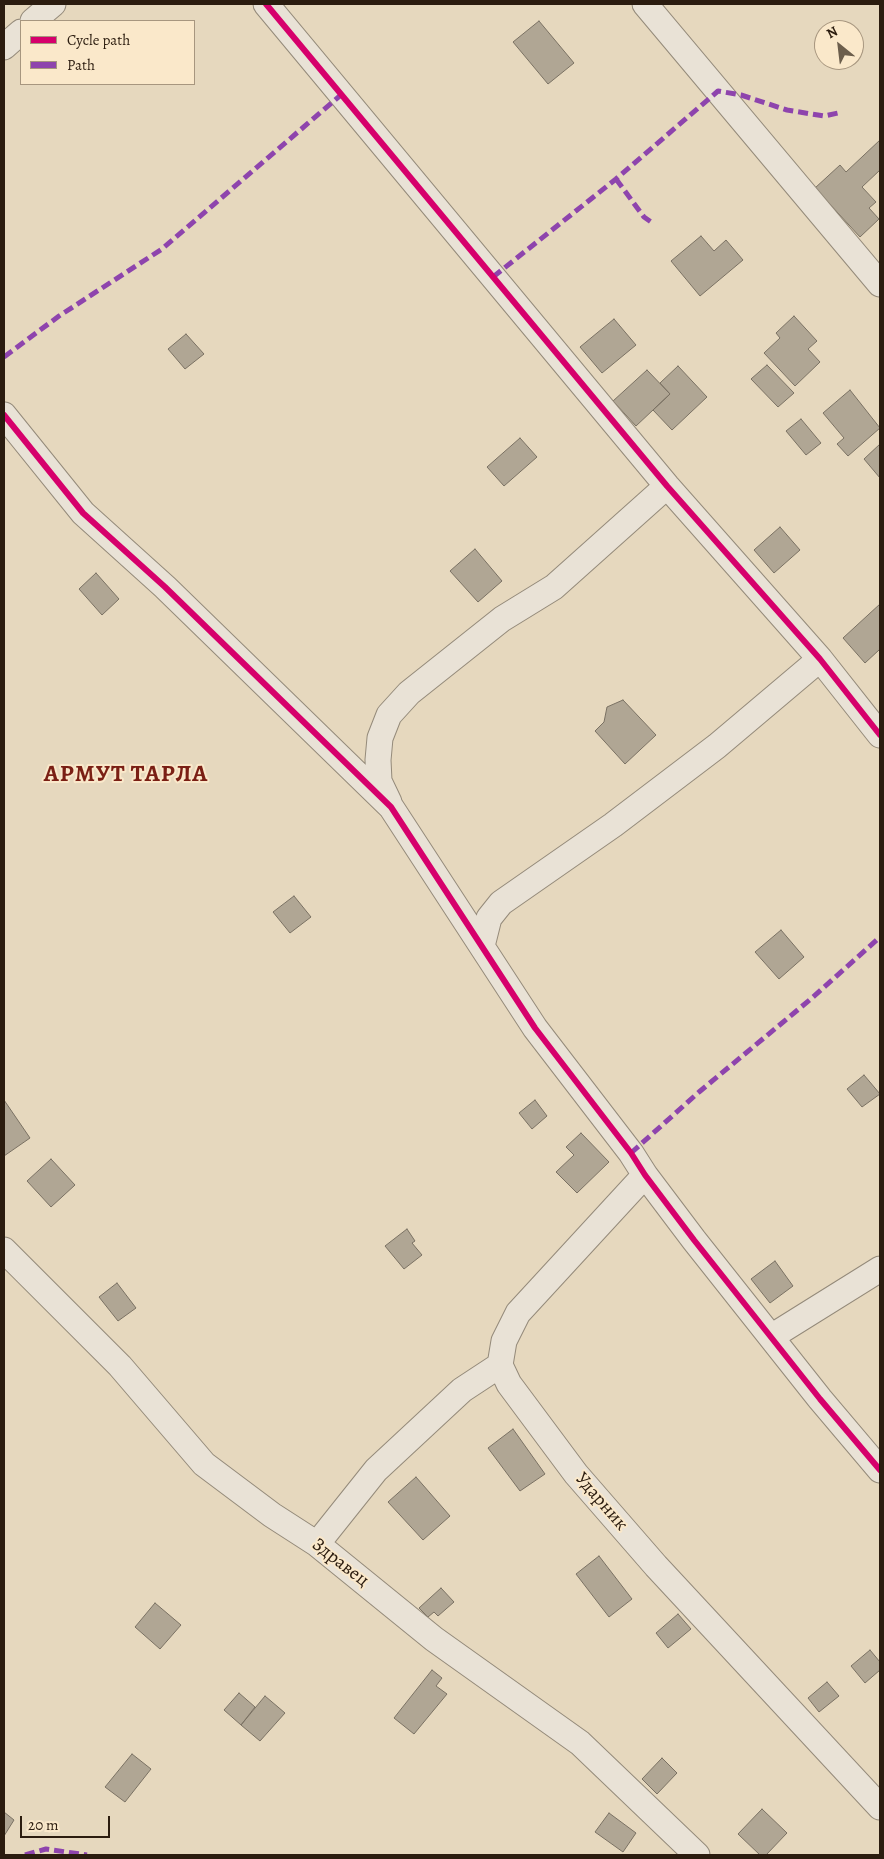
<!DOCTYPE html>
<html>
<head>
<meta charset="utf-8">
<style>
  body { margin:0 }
  #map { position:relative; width:884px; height:1859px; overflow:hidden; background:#e6d8be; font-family:Alegreya,serif }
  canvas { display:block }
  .frame { position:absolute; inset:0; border:5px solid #2b1c0f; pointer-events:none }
  .legend { position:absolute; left:20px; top:20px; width:175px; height:65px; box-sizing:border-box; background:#fae8ca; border:1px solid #a7967f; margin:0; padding:6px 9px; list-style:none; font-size:15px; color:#2b1c0f }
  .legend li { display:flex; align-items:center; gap:10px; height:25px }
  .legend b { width:25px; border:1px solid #a7967f }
  .north { position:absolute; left:814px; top:20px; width:50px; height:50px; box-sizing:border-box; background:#fae8ca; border:1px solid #a7967f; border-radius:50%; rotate:331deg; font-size:14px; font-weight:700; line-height:20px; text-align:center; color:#2b1c0f }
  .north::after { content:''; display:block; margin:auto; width:18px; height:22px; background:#6c5e4c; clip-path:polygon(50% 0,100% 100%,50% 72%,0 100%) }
  .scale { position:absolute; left:20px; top:1816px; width:90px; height:22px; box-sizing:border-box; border:2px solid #2b1c0f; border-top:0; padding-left:6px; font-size:15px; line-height:18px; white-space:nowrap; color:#2b1c0f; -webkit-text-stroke:4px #fae8ca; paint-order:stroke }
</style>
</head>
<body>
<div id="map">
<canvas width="884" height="1859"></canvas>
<div class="frame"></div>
<ul class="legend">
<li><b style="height:6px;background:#d6006c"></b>Cycle path</li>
<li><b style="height:6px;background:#8e44ad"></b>Path</li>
</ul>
<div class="north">N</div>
<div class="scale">20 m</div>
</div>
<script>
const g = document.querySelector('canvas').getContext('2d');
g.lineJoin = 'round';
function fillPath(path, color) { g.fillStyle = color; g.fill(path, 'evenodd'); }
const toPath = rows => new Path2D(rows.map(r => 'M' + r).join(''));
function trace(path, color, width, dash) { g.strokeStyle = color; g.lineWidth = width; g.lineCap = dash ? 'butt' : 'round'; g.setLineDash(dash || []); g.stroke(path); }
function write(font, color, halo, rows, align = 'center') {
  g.font = font + ' Alegreya,serif'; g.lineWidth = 4; g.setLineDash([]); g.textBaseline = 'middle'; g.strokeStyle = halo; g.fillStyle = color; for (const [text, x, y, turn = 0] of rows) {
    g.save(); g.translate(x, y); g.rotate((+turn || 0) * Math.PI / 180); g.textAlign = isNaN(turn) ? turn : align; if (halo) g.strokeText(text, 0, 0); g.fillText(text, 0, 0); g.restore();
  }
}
const building = toPath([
  [539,21,574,63,548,84,513,42,539,21],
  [836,23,843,30,829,30,836,23],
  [854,41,863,50,854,59,854,41],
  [840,60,853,60,847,66,840,60],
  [880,140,880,170,862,187,876,202,869,208,879,219,860,237,815,188,840,165,846,172,880,140],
  [701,236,714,251,726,240,743,260,700,296,671,261,701,236],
  [794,316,817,341,808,349,820,362,795,386,764,353,780,338,776,333,794,316],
  [614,319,636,345,602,373,580,347,614,319],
  [186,334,204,354,185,369,168,349,186,334],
  [767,365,794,393,778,407,751,379,767,365],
  [678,366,707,397,672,430,653,410,670,394,660,383,678,366],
  [647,370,670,394,636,426,613,401,647,370],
  [850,390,880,428,848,456,837,444,844,438,823,413,850,390],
  [801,419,821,443,806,455,786,431,801,419],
  [520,438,537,457,504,486,487,467,520,438],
  [880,444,880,478,864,459,880,444],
  [780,527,800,550,774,573,754,550,780,527],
  [475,549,502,581,478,602,450,571,475,549],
  [96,573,119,599,102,615,79,589,96,573],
  [880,604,880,651,879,650,865,663,843,638,880,604],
  [623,700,656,735,625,764,595,731,604,722,607,707,623,700],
  [294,896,311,917,290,933,273,912,294,896],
  [781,930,804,957,779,979,755,952,781,930],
  [864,1075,880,1094,862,1107,847,1089,864,1075],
  [4,1100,30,1138,4,1156,4,1100],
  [535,1100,547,1116,532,1129,519,1113,535,1100],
  [581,1133,609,1162,577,1193,556,1172,574,1155,566,1147,581,1133],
  [51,1159,75,1185,51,1207,27,1181,51,1159],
  [407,1229,415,1241,412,1243,422,1255,404,1269,385,1246,407,1229],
  [775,1261,793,1286,770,1303,751,1279,775,1261],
  [117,1283,136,1308,118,1321,99,1297,117,1283],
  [513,1429,545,1474,520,1491,488,1448,513,1429],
  [416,1477,450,1516,423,1540,388,1502,416,1477],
  [599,1556,632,1599,609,1617,576,1574,599,1556],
  [441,1588,454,1602,438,1616,434,1612,428,1617,419,1608,441,1588],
  [155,1603,181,1625,160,1649,135,1627,155,1603],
  [678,1614,691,1629,668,1648,656,1633,678,1614],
  [870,1650,880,1662,880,1670,865,1683,851,1666,870,1650],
  [432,1670,442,1678,436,1686,447,1694,414,1734,394,1718,432,1670],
  [827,1682,839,1696,819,1712,808,1698,827,1682],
  [239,1693,255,1707,241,1725,224,1710,239,1693],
  [265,1696,285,1713,260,1741,241,1725,265,1696],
  [132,1754,151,1769,125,1802,105,1787,132,1754],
  [662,1758,677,1773,657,1794,642,1779,662,1758],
  [762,1809,787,1833,766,1855,760,1855,738,1834,762,1809],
  [4,1812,14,1820,4,1836,4,1812],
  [609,1813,636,1833,623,1852,595,1832,609,1813]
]);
fillPath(building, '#b0a694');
trace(building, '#7a7163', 1);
const minor = toPath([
  [266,4,667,486,820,659,880,735],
  [645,4,880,284],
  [33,21,53,4],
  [4,47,21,32],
  [4,415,83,513,165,587,391,807,535,1028,631,1153,645,1175,694,1240,820,1399,880,1470],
  [389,802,379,781,378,760,380,738,389,715,409,693,502,619,554,587,667,486],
  [482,946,489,918,501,903,613,825,717,746,820,659],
  [645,1175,518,1313,504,1341,500,1365,509,1384,576,1474,656,1566,880,1807],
  [4,1250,120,1366,204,1464,272,1515,317,1544,434,1639,580,1743,697,1855],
  [771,1337,880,1269],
  [317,1544,376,1470,462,1390,500,1365]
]);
trace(minor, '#948a7a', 27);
trace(minor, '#e9e2d6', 25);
trace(toPath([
  [616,179,644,217,654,224],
  [493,277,616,179,718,91,741,95,787,110,824,116,838,113],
  [4,357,59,316,162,249,342,94],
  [631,1153,699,1092,812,998,880,937],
  [25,1855,46,1849,87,1855]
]), '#8e44ad', 5, [10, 5]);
trace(toPath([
  [266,4,667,486,820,659,880,735],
  [4,415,83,513,165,587,391,807,535,1028,631,1153,645,1175,694,1240,820,1399,880,1470]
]), '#d6006c', 6);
write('19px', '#2b1c0f', '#fae8ca', [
  ["Ударник",601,1502,49],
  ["Здравец",340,1563,38]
]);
g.letterSpacing = '1px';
write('bold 24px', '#7a1f14', '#fae8ca', [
  ["АРМУТ ТАРЛА",126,775]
]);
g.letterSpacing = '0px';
</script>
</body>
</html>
